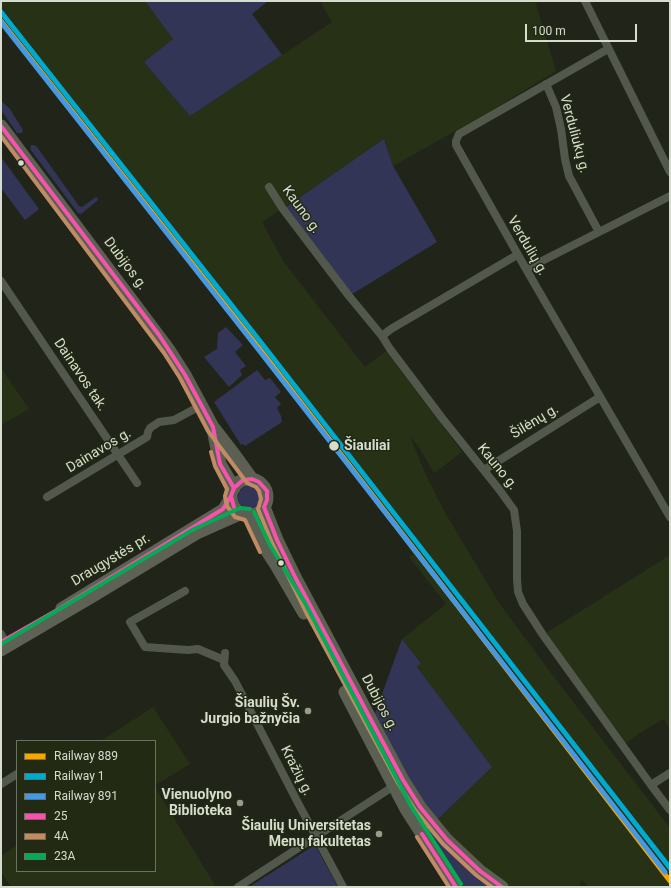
<!DOCTYPE html>
<html>
<head>
<meta charset="utf-8">
<style>
  body { margin:0 }
  #map { position:relative; width:671px; height:888px; overflow:hidden; background:#212519; font-family:Roboto,sans-serif }
  canvas { display:block }
  .frame { position:absolute; inset:0; border:2px solid #d6dcce; pointer-events:none }
  .legend { position:absolute; left:16px; top:740px; width:140px; height:132px; box-sizing:border-box; background:#222a14; border:1px solid #6a715e; margin:0; padding:5px 7px; list-style:none; font-size:12px; color:#d6dcce }
  .legend li { display:flex; align-items:center; gap:8px; height:20px }
  .legend b { width:20px; border:1px solid #6a715e }
  .scale { position:absolute; left:525px; top:24px; width:112px; height:18px; box-sizing:border-box; border:2px solid #d6dcce; border-top:0; padding-left:5px; font-size:12px; line-height:14px; white-space:nowrap; color:#d6dcce; -webkit-text-stroke:3px #222a14; paint-order:stroke }
</style>
</head>
<body>
<div id="map">
<canvas width="671" height="888"></canvas>
<div class="frame"></div>
<ul class="legend">
<li><b style="height:5px;background:#f7a600"></b>Railway 889</li>
<li><b style="height:5px;background:#00a9ce"></b>Railway 1</li>
<li><b style="height:5px;background:#4699e1"></b>Railway 891</li>
<li><b style="height:5px;background:#f653ac"></b>25</li>
<li><b style="height:5px;background:#c18c65"></b>4A</li>
<li><b style="height:5px;background:#06aa56"></b>23A</li>
</ul>
<div class="scale">100 m</div>
</div>
<script>
const g = document.querySelector('canvas').getContext('2d');
g.lineJoin = 'round';
function fillPath(path, color) { g.fillStyle = color; g.fill(path, 'evenodd'); }
const toPath = rows => new Path2D(rows.map(r => 'M' + r).join(''));
function trace(path, color, width, dash) { g.strokeStyle = color; g.lineWidth = width; g.lineCap = dash ? 'butt' : 'round'; g.setLineDash(dash || []); g.stroke(path); }
function write(font, color, halo, rows, align = 'center') {
  g.font = font + ' Roboto,sans-serif'; g.lineWidth = 3; g.setLineDash([]); g.textBaseline = 'middle'; g.strokeStyle = halo; g.fillStyle = color; for (const [text, x, y, turn = 0] of rows) {
    g.save(); g.translate(x, y); g.rotate((+turn || 0) * Math.PI / 180); g.textAlign = isNaN(turn) ? turn : align; if (halo) g.strokeText(text, 0, 0); g.fillText(text, 0, 0); g.restore();
  }
}
fillPath(toPath([
  [1,1,145,1,173,39,144,62,190,116,332,22,320,1,535,1,556,71,489,112,393,166,385,140,262,222,283,261,365,367,386,351,462,452,434,473,418,446,410,436,424,471,443,509,499,603,554,677,670,828,670,887,589,887,582,880,578,887,511,887,490,873,436,821,492,767,417,667,421,662,402,639,446,604,409,557,413,554,377,504,1,27],
  [1,368,29,409,1,425],
  [670,555,670,730,664,719,643,731,623,745,543,635],
  [153,707,190,764,155,785,155,741,101,741],
  [155,787,216,887,11,887,1,872,1,856,17,845,17,871,155,871]
]), '#273116');
fillPath(toPath([
  [145,1,268,1,252,14,282,55,190,116,144,62,173,39],
  [1,101,10,109,23,130,22,133,17,133,1,110],
  [384,139,393,166,437,242,349,296,283,209],
  [31,145,34,145,37,147,79,206,82,207,96,197,98,199,97,201,81,214,78,213,30,149],
  [1,157,39,209,25,220,1,188],
  [226,327,243,345,235,352,246,366,240,370,242,375,229,387,204,357,217,349,218,333],
  [257,370,265,380,270,378,281,392,275,397,281,404,277,408,281,416,282,422,245,446,243,444,241,445,214,402],
  '238 497a11 11 0 1 1 22 0a11 11 0 1 1-22 0Z',
  [402,639,421,663,417,667,492,767,436,821,427,810,374,716],
  [404,793,495,887,465,887,460,882,440,852],
  [315,845,338,887,249,887]
]), '#323556');
trace(toPath([
  [585,1,670,172],
  [608,49,459,134,456,141,456,145,526,269,670,517],
  [546,84,556,107,561,129,565,159,569,176,599,232],
  [269,187,283,209,349,296,382,336,390,349,442,418,498,488,514,510,517,531,517,579,518,592,523,604,543,635,651,785,670,810],
  [526,269,670,196],
  [1,281,137,483],
  [382,336,391,329,517,255],
  [484,470,600,397],
  [47,497,147,437,148,432,150,428,159,422,174,420,202,405],
  [185,591,130,622,145,647,188,650,198,649,224,660],
  [1,634,8,647],
  [225,653,224,665,235,681,298,803,343,887],
  [1,784,17,774],
  [651,785,670,773],
  [238,887,397,784]
]), '#53584c', 8);
trace(toPath([
  [61,608,223,509,231,496],
  [1,651,93,597,197,534,242,514]
]), '#5d6255', 11);
trace(toPath([
  [1,126,169,350,185,375,213,427,234,454,252,479],
  [213,429,220,464,234,488],
  '231 497a18 18 0 1 1 36 0a18 18 0 1 1-36 0Z',
  [264,507,277,540,295,577,403,780,420,807,447,840,480,871,502,887],
  [249,515,265,548,276,565,304,613],
  [345,692,406,809,456,887]
]), '#5b6052', 13);
trace(toPath([
  [1,126,159,335,185,375,213,427,220,464,234,488],
  [234,507,231,496,234,488,243,480,252,479,259,482,267,491,267,500,264,507],
  [264,507,277,540,295,577,403,780,420,807,447,840,480,871,502,887],
  [1,642,59,609,223,509,231,496,234,488],
  [422,834,456,887]
]), '#f653ac', 4);
trace(toPath([
  [1,136,164,353,180,378,208,431,247,483,256,487,259,491,261,499,258,509,272,543,308,616,398,783,415,810,443,844,476,875,492,887],
  [211,452,215,466,227,489,225,496,227,506,235,517,245,520,260,552],
  [417,837,449,887]
]), '#c18c65', 4);
trace(toPath([
  [254,512,270,545,305,603,411,806,461,884],
  [1,644,194,529,240,508,250,509]
]), '#06aa56', 4);
trace(toPath([
  [1,21,259,348,670,881]
]), '#f7a600', 5);
trace(toPath([
  [1,12,263,345,670,868]
]), '#00a9ce', 5);
trace(toPath([
  [1,22,258,349,665,872]
]), '#4699e1', 5);
for (const [x, y, r, color] of [
  [21,163,3.5,"#d6dcce"],
  [334,446,5.5,"#d6dcce"],
  [281,563,3.5,"#d6dcce"],
  [308,711,4,"#979c8f"],
  [240,803,4,"#979c8f"],
  [379,834,4,"#979c8f"]
]) { const dot = new Path2D(); dot.arc(x, y, r, 0, 2 * Math.PI); g.fillStyle = color; g.fill(dot); trace(dot, '#222a14', 1.5); }
write('14px', '#d6dcce', '#222a14', [
  ["Verduliukų g.",574,134,75],
  ["Kauno g.",301,210,54],
  ["Verdulių g.",527,246,60],
  ["Dubijos g.",125,264,53],
  ["Dainavos tak.",80,375,56],
  ["Šilėnų g.",535,422,-31],
  ["Dainavos g.",99,451,-31],
  ["Kauno g.",497,467,51],
  ["Draugystės pr.",111,560,-31],
  ["Dubijos g.",379,703,62],
  ["Kražių g.",296,771,63]
]);
write('bold 14px', '#d6dcce', '#222a14', [
  ["Šiauliai",344,446]
], 'left');
write('bold 14px', '#d6dcce', '#222a14', [
  ["Šiaulių Šv.",300,703],
  ["Jurgio bažnyčia",300,719],
  ["Vienuolyno",232,795],
  ["Biblioteka",232,811],
  ["Šiaulių Universitetas",371,826],
  ["Menų fakultetas",371,842]
], 'right');
</script>
</body>
</html>
